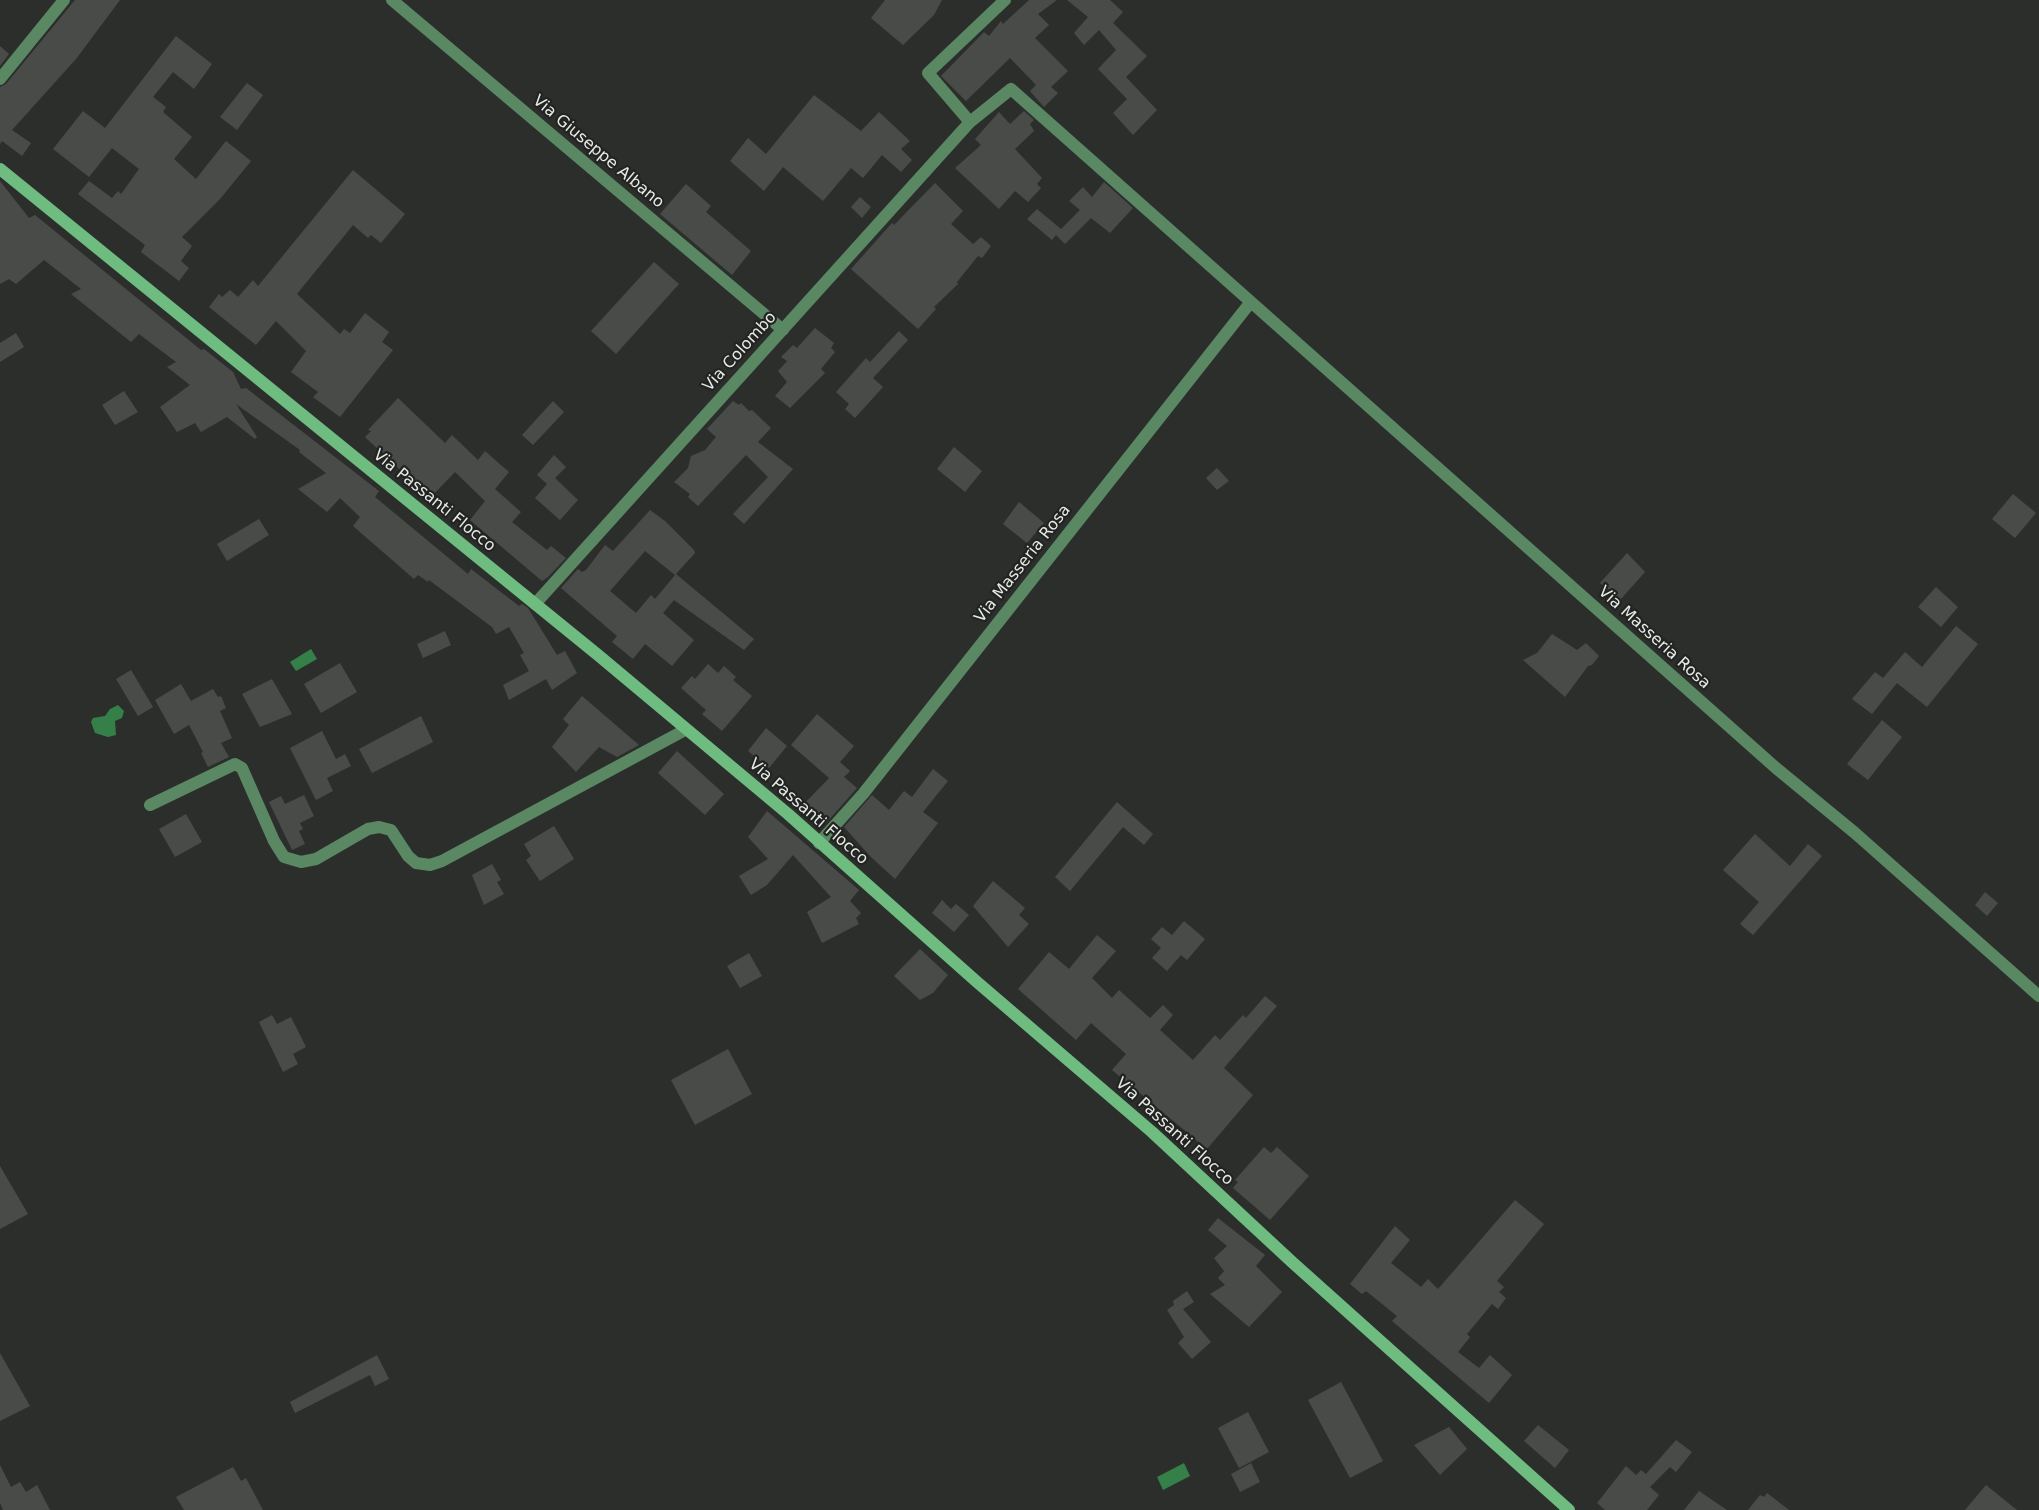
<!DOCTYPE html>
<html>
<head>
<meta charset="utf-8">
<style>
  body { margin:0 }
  canvas { display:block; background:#2c2e2c }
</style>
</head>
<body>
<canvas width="2039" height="1510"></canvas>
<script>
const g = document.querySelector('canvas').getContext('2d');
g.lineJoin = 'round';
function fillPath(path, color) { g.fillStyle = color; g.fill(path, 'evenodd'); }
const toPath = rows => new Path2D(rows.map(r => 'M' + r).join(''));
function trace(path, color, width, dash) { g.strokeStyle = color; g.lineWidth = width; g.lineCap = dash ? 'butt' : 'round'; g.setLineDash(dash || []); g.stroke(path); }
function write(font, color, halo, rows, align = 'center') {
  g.font = font + ' "DejaVu Sans",sans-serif'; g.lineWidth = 4.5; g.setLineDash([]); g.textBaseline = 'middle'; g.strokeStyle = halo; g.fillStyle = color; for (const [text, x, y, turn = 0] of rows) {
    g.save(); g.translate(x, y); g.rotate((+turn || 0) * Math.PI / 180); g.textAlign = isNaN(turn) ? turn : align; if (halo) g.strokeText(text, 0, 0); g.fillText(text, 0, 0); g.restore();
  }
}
fillPath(toPath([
  [311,649,317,659,296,671,290,662],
  [118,705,124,711,122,718,115,721,116,735,108,737,95,733,91,722,93,718,105,716,110,709],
  [1184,1463,1190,1476,1163,1490,1157,1477]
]), '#357f49');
fillPath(toPath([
  [75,0,120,0,76,59,12,130,31,143,22,156,2,141,0,144,0,87,6,84],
  [885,0,942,0,934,15,903,45,871,18],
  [1029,0,1057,0,1038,14,1049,25,1035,38,1068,71,1051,87,1058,93,1044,107,1030,91,1036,85,1010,58,966,101,941,76,984,32,989,36,1001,21,1003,24],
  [1067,0,1110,0,1123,12,1113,23,1147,56,1126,77,1157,110,1133,135,1113,113,1127,99,1098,69,1116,50,1099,30,1084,45,1074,33,1088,17],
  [176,36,212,64,194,89,173,72,153,97,166,107,163,112,192,137,174,159,196,179,226,141,251,161,220,199,182,237,192,246,181,261,189,268,179,281,141,252,145,245,78,194,89,181,112,198,118,191,121,194,139,169,112,148,89,177,53,149,83,111,105,128],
  [0,46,9,54,0,66],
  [247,83,263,95,237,130,220,117],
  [814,95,861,131,879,112,910,141,901,149,912,160,901,172,882,155,863,178,851,168,823,201,783,167,764,191,730,161,748,138,766,154],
  [1024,111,1034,120,1030,124,1034,131,1015,149,1042,178,1037,184,1041,188,1028,202,1015,191,999,209,955,168,981,145,975,139,999,112,1010,124],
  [353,170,405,214,381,243,371,235,368,238,353,225,297,294,340,334,344,329,350,333,365,313,389,332,382,342,393,350,340,417,313,397,318,392,291,372,306,351,276,321,256,345,209,307,219,294,222,297,230,290,238,297,253,280,258,286],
  [0,181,29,218,35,215,201,350,204,349,233,372,241,389,246,388,379,491,375,497,468,574,471,569,519,606,522,604,528,608,557,655,565,651,577,673,552,690,546,679,509,700,503,685,529,671,520,655,524,653,509,627,496,634,492,627,429,580,428,582,418,575,414,579,353,526,360,517,340,498,327,512,298,489,326,473,299,452,300,450,236,404,257,437,255,439,227,417,201,432,195,423,177,432,160,407,190,385,167,367,176,362,139,334,131,342,71,294,81,289,44,260,16,284,9,279,0,284],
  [1104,182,1133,208,1110,233,1091,218,1065,244,1056,235,1052,240,1027,219,1037,209,1061,229,1080,210,1069,201,1083,187,1092,197],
  [935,183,963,211,951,224,973,244,981,237,991,246,982,258,978,256,957,282,958,284,934,307,936,309,918,329,851,269,892,223,894,225],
  [686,184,711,206,706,212,751,251,732,275,660,214],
  [860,197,871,207,862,218,851,207],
  [654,262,679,284,616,354,591,331],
  [815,328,834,343,831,348,835,352,821,369,825,373,790,408,775,396,787,382,778,371,787,361,781,357,793,345,797,348],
  [899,331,908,340,873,378,883,387,855,418,845,409,849,404,836,392,866,358,870,362],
  [16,333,24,347,0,362,0,343],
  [124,391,138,412,115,425,102,405],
  [398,398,445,443,452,435,478,460,485,451,509,472,495,489,521,512,512,522,547,550,551,546,566,558,548,577,542,581,470,520,485,501,455,472,430,498,365,437,371,431,368,430],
  [553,401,564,412,533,445,522,435],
  [733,401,739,405,741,403,749,411,752,410,771,428,758,442,793,469,744,524,733,514,768,477,746,455,698,506,688,497,690,494,674,482,688,468,691,456,705,450,716,437,707,429],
  [954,447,982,471,965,492,937,469],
  [554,455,566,467,555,478,578,500,560,520,535,498,547,484,537,475],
  [1217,468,1229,481,1217,490,1206,478],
  [2013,494,2036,513,2015,538,1992,519],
  [1019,502,1044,523,1027,543,1003,524],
  [650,510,665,521,694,550,695,553,676,574,754,639,744,650,674,600,663,613,694,640,672,666,645,644,633,659,612,642,617,636,561,588,578,569,582,572,586,570,605,545,613,551],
  [645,551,675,575,655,599,651,595,636,613,610,591],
  [259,519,269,535,227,561,217,544],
  [1627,553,1645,572,1620,600,1600,583],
  [1936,587,1958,607,1941,627,1918,607],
  [1956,626,1978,644,1927,707,1897,683,1872,714,1852,699,1875,672,1883,678,1905,652,1922,667],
  [445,631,451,645,423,658,417,644],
  [1552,634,1577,650,1586,643,1599,656,1592,665,1588,666,1565,697,1523,660,1537,653],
  [340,663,357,692,321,713,304,684],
  [708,664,718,673,724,666,736,677,733,680,752,696,722,731,702,714,706,710,681,688,692,676,695,679],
  [131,670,153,707,138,716,116,679],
  [272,679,292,714,260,727,242,694],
  [181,684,191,701,213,689,218,697,221,696,226,708,220,711,232,738,221,743,229,757,208,767,201,753,203,752,189,725,174,734,155,700],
  [582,696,639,745,617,757,599,747,576,772,552,747,569,725,563,719],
  [817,714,854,746,840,762,850,771,844,777,857,788,827,822,804,804,829,778,791,745],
  [421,716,433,742,372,773,359,749],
  [1882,720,1902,737,1868,780,1847,764],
  [766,728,787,746,769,768,748,751],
  [322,731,336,759,345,754,351,766,327,778,333,791,316,800,290,748],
  [677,751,724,794,705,815,658,773],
  [933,769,948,781,923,812,938,823,895,879,871,857,844,827,872,795,889,810,904,791,912,797],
  [304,795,314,816,300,823,303,829,299,831,305,844,292,850,269,802,281,796,285,804],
  [1117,802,1153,834,1144,845,1123,827,1070,891,1055,877],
  [767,811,859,890,850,901,861,913,856,918,859,924,822,943,807,912,831,897,793,855,767,885,751,895,739,876,768,859,748,837],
  [186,814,202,842,175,857,159,829],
  [554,826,574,859,540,881,526,860,531,856,524,844],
  [1755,834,1790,866,1808,844,1822,856,1753,935,1740,924,1759,902,1723,870],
  [492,864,501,880,497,882,504,894,484,905,472,875],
  [993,881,1025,908,1019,915,1029,924,1008,947,973,906],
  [1985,892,1998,903,1987,916,1975,905],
  [942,900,951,909,956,904,969,915,954,932,932,913],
  [1184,921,1205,939,1187,960,1181,955,1167,971,1152,958,1161,948,1151,939,1162,927,1172,935],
  [1097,935,1116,951,1092,978,1112,998,1119,990,1150,1018,1163,1005,1173,1015,1160,1030,1193,1060,1215,1035,1220,1040,1243,1015,1246,1018,1265,996,1277,1006,1224,1068,1253,1095,1207,1149,1112,1070,1126,1054,1091,1023,1076,1040,1018,989,1049,952,1069,969],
  [920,949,948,975,933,993,920,1000,894,976],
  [749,953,762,976,740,988,727,966],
  [272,1015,277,1024,291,1017,306,1047,293,1054,298,1064,283,1072,259,1022],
  [728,1049,752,1094,695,1125,671,1080],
  [1264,1147,1271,1153,1277,1147,1309,1176,1270,1220,1233,1188,1238,1182,1235,1180],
  [0,1166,28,1214,0,1229],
  [1515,1200,1544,1224,1497,1281,1504,1287,1499,1292,1506,1298,1498,1309,1492,1304,1467,1334,1470,1337,1458,1352,1479,1368,1490,1355,1512,1375,1489,1403,1392,1321,1397,1316,1366,1291,1362,1294,1350,1284,1395,1226,1410,1240,1391,1263,1421,1287,1428,1279,1438,1289],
  [1218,1218,1265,1255,1256,1266,1282,1292,1249,1327,1210,1294,1225,1285,1218,1278,1224,1271,1214,1258,1227,1246,1208,1230],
  [1187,1291,1194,1302,1183,1309,1211,1342,1192,1359,1178,1343,1184,1337,1167,1310,1174,1305,1173,1301],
  [0,1353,30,1406,0,1421],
  [377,1355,389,1379,375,1386,370,1375,295,1413,290,1402],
  [1341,1382,1383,1461,1350,1478,1308,1400],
  [1248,1412,1269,1452,1239,1468,1218,1428],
  [1538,1425,1569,1450,1555,1468,1524,1441],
  [1449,1427,1467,1449,1440,1475,1414,1445],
  [1676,1440,1692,1452,1676,1472,1670,1467,1650,1487,1659,1495,1647,1510,1605,1510,1597,1503,1626,1466,1636,1475,1641,1470,1646,1474],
  [1251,1463,1260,1482,1240,1492,1231,1474],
  [0,1465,11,1487,20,1482,26,1492,37,1485,50,1510,3,1510,0,1503],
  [233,1467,241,1481,246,1478,263,1510,184,1510,176,1497],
  [1986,1485,2017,1510,1965,1510],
  [1699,1491,1727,1510,1684,1510],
  [1767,1493,1789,1510,1748,1510,1760,1495,1764,1497]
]), '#494b49');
trace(toPath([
  [392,0,783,330],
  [0,79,64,0],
  [970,122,1011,89,1776,768,1855,833,2039,996],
  [535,604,970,122,928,73,1005,0],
  [150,805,235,764,242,768,274,841,284,857,301,862,316,859,368,829,379,827,391,830,408,856,416,863,430,865,442,861,685,730],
  [819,843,863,794,1250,303]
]), '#598863', 12);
trace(toPath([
  [0,169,598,655,788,814,977,982,1152,1132,1292,1262,1569,1510]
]), '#6ebc80', 12);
write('16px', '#e8eae8', '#222422', [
  ["Via Giuseppe Albano",598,152,40],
  ["Via Colombo",740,352,-48],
  ["Via Passanti Flocco",434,501,39],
  ["Via Masseria Rosa",1023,564,-52],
  ["Via Masseria Rosa",1654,638,42],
  ["Via Passanti Flocco",808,812,41],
  ["Via Passanti Flocco",1174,1132,42]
]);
</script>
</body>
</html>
